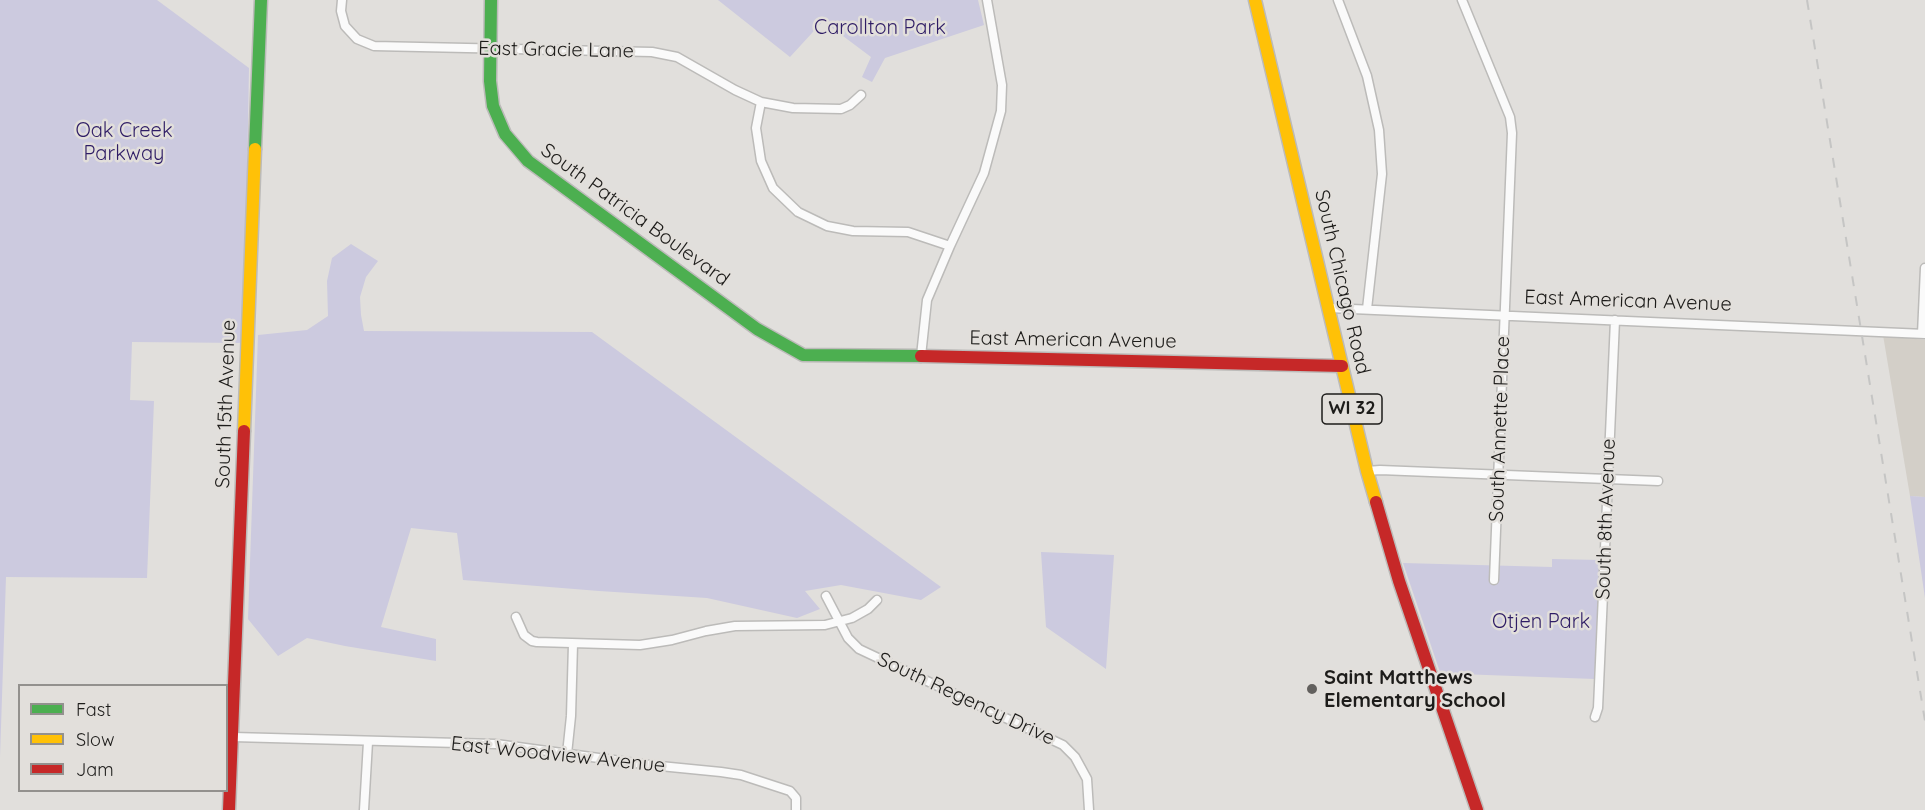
<!DOCTYPE html>
<html>
<head>
<meta charset="utf-8">
<style>
  body { margin:0 }
  #map { position:relative; width:1925px; height:810px; overflow:hidden; background:#e1dfdc; font-family:Quicksand,sans-serif }
  canvas { display:block }
  .legend { position:absolute; left:18px; top:684px; width:210px; height:108px; box-sizing:border-box; background:#e2dfdb; border:2px solid #93918e; margin:0; padding:8px 10px; list-style:none; font-size:18px; color:#1d1c1a }
  .legend li { display:flex; align-items:center; gap:12px; height:30px }
  .legend b { width:30px; border:2px solid #93918e }
</style>
</head>
<body>
<div id="map">
<canvas width="1925" height="810"></canvas>
<ul class="legend">
<li><b style="height:8px;background:#4caf50"></b>Fast</li>
<li><b style="height:8px;background:#ffc107"></b>Slow</li>
<li><b style="height:8px;background:#c62828"></b>Jam</li>
</ul>
</div>
<script>
const g = document.querySelector('canvas').getContext('2d');
g.lineJoin = 'round';
function fillPath(path, color) { g.fillStyle = color; g.fill(path, 'evenodd'); }
const toPath = rows => new Path2D(rows.map(r => 'M' + r).join(''));
function trace(path, color, width, dash) { g.strokeStyle = color; g.lineWidth = width; g.lineCap = dash ? 'butt' : 'round'; g.setLineDash(dash || []); g.stroke(path); }
function write(font, color, halo, rows, align = 'center') {
  g.font = font + ' Quicksand,sans-serif'; g.lineWidth = 5; g.setLineDash([]); g.textBaseline = 'middle'; g.strokeStyle = halo; g.fillStyle = color; for (const [text, x, y, turn = 0] of rows) {
    g.save(); g.translate(x, y); g.rotate((+turn || 0) * Math.PI / 180); g.textAlign = isNaN(turn) ? turn : align; if (halo) g.strokeText(text, 0, 0); g.fillText(text, 0, 0); g.restore();
  }
}
fillPath(toPath([
  [1883,335,1925,340,1925,497,1910,496]
]), '#d3cfc8');
fillPath(toPath([
  [0,0,157,0,249,68,244,343,132,342,130,400,154,401,147,578,6,577,0,757],
  [718,0,978,0,984,25,885,58,872,82,862,77,871,57,823,21,790,57],
  [351,244,378,261,366,277,360,297,361,315,364,331,592,332,941,587,921,600,841,585,805,591,820,609,797,618,707,598,599,591,463,580,457,533,411,528,381,627,436,639,436,661,345,646,307,638,278,656,248,619,258,335,307,330,328,316,327,281,332,258],
  [1910,496,1925,497,1925,598],
  [1041,552,1114,555,1106,669,1046,627],
  [1552,559,1600,560,1595,679,1460,674,1442,678,1403,563,1552,567]
]), '#cccadf');
const street = toPath([
  [342,0,341,11,345,26,357,39,374,46,652,52,677,57,735,90,761,102,793,108,841,109,850,105,861,95],
  [1338,0,1367,76,1379,130,1382,174,1367,309],
  [1462,0,1510,117,1512,133,1494,580],
  [761,102,756,128,761,161,773,188,798,212,827,226,853,231,908,232,950,246],
  [1329,308,1925,334],
  [1922,334,1925,268],
  [921,356,927,300,950,246,984,173,1001,111,1002,85,987,0],
  [1367,471,1380,470,1658,481],
  [826,596,848,638,859,649,1063,745,1075,757,1087,779,1089,810],
  [516,617,524,635,532,641,537,642,640,645,672,640,706,631,735,626,825,625,852,618,868,609,877,600],
  [1595,717,1598,708,1615,320],
  [233,737,496,744,650,765,721,772,741,775,790,791,796,798,796,810],
  [567,754,571,716,573,644],
  [364,810,368,742]
]);
const fast = toPath([
  [491,0,490,81,493,106,505,134,528,161,757,329,803,355,921,356],
  [255,149,261,0]
]);
const slow = toPath([
  [1255,0,1367,471,1376,502],
  [244,431,255,149]
]);
const jam = toPath([
  [921,356,1342,366],
  [1376,502,1399,581,1477,810],
  [229,810,244,431]
]);
trace(street, '#bcbbb9', 11);
trace(fast, '#bcbbb9', 15);
trace(slow, '#bcbbb9', 15);
trace(jam, '#bcbbb9', 15);
trace(street, '#fafafa', 8);
trace(fast, '#4caf50', 12);
trace(slow, '#ffc107', 12);
trace(jam, '#c62828', 12);
trace(toPath([
  [1807,0,1925,721]
]), '#c5c5c4', 2, [10, 10]);
for (const [x, y, r, color] of [
  [1312,689,6,"#62605e"]
]) { const dot = new Path2D(); dot.arc(x, y, r, 0, 2 * Math.PI); g.fillStyle = color; g.fill(dot); trace(dot, '#e2dfdb', 2); }
for (const [x, y, w] of [
  [1352,409,60]
]) { const box = new Path2D(); box.roundRect(x - w / 2, y - 15, w, 30, 4.5); g.fillStyle = '#e2dfdb'; g.fill(box); trace(box, '#1d1c1a', 1.5); }
write('bold 18px', '#1d1c1a', null, [
  ["WI 32",1352,409]
]);
write('20px', '#2f1d66', '#e2dfdb', [
  ["Carollton Park",880,28],
  ["Oak Creek",124,131],
  ["Parkway",124,154],
  ["Otjen Park",1541,622]
]);
write('20px', '#1d1c1a', '#e2dfdb', [
  ["East Gracie Lane",556,50,1],
  ["South Patricia Boulevard",635,215,36],
  ["South Chicago Road",1342,282,77],
  ["East American Avenue",1628,301,2],
  ["East American Avenue",1073,340,1],
  ["South 15th Avenue",226,404,-88],
  ["South Annette Place",1500,429,-88],
  ["South 8th Avenue",1606,519,-88],
  ["South Regency Drive",966,699,25],
  ["East Woodview Avenue",558,755,6]
]);
write('bold 20px', '#1d1c1a', '#e2dfdb', [
  ["Saint Matthews",1324,678],
  ["Elementary School",1324,701]
], 'left');
</script>
</body>
</html>
